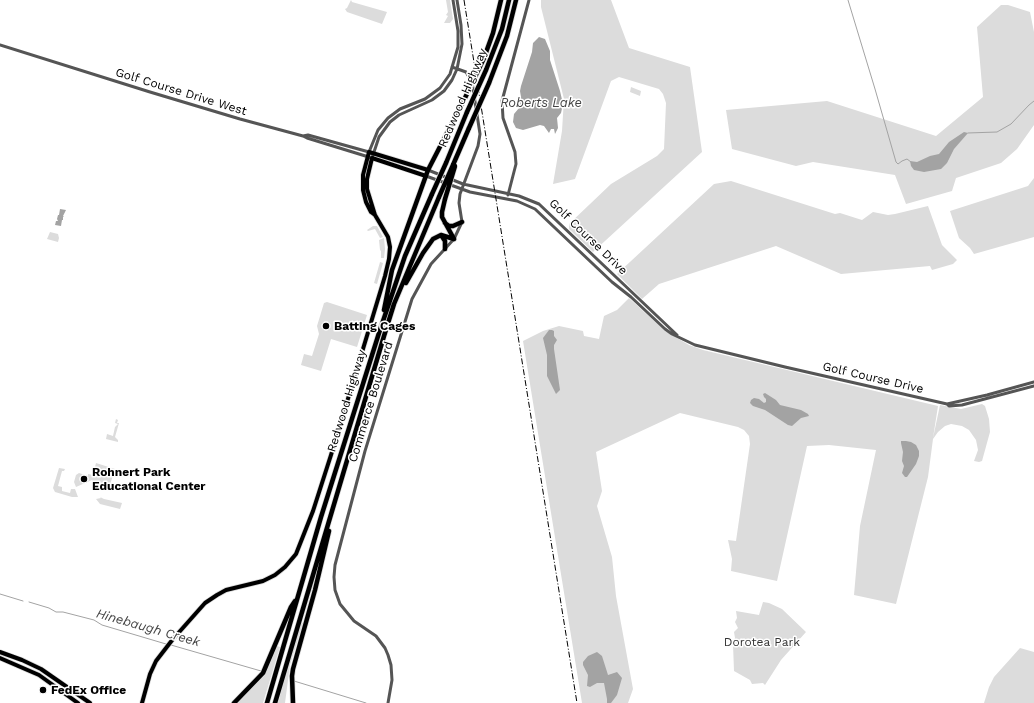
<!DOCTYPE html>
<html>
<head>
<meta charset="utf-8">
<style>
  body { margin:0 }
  canvas { display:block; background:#fff }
</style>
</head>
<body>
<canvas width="1034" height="703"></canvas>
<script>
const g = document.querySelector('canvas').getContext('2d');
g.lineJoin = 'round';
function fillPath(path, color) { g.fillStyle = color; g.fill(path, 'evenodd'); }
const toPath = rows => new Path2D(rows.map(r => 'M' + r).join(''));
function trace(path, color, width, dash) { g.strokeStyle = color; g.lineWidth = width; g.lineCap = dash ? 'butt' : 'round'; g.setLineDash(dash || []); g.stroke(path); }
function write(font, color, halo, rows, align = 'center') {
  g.font = font + ' "Work Sans",sans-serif'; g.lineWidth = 3; g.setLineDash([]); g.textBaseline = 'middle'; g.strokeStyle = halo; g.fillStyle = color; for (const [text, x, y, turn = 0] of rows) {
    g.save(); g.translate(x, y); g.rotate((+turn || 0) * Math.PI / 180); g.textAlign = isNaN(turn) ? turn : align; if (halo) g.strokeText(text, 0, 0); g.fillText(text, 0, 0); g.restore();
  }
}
fillPath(toPath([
  [351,0,352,2,387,12,382,24,347,12,345,9,347,8],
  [446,0,450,0,453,19,450,23,444,23,448,16,446,15,448,12],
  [541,0,611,0,629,48,690,67,702,152,593,252,569,229,569,224,611,184,657,156,664,149,666,103,663,94,659,89,619,77,611,81,575,179,553,184,562,131,564,99,541,7],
  [1001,5,1008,5,1030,12,1034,32,1034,125,1017,149,1001,163,956,178,952,191,906,204,895,175,813,162,796,166,732,149,726,110,827,101,936,136,983,97,977,27],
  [631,87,641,91,640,96,630,92],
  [1034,178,1034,237,974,254,970,248,959,238,950,211,1028,186],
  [731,181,835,214,840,213,862,220,873,212,888,215,895,214,928,206,942,245,957,260,953,264,932,270,930,266,841,274,776,246,659,284,642,299,617,274,714,184],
  [373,226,377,226,383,237,380,238,375,229,368,231,367,230],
  [50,232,58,234,59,238,58,242,47,239],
  [384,238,385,249,384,258,381,258,381,251,380,250,379,240],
  [380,262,383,263,377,284,374,283],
  [629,298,665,331,689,345,703,350,938,406,933,438,940,405,961,409,982,404,985,406,989,419,990,432,982,461,979,462,974,461,978,450,976,440,969,430,962,426,951,424,945,426,938,432,933,439,928,477,896,604,854,595,860,526,876,450,829,445,807,446,777,581,731,571,732,559,728,540,736,541,750,444,749,436,744,430,738,427,680,413,596,452,602,491,597,506,612,557,616,596,633,689,628,703,582,703,523,341,543,331,559,326,583,331,584,336,599,339,604,316,617,310],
  [327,302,367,315,357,347,331,339,321,371,301,365,304,354,312,356,319,334,317,326,324,303],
  [116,419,118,420,117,423,119,423,115,437,118,440,118,442,106,439,107,434,113,436,115,427,118,424,115,423],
  [96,463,115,469,108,491,96,488,92,480,76,487,74,482,76,475,79,473,88,476,88,474,93,475],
  [59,468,65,469,64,471,62,471,58,486,62,487,62,491,70,493,71,489,75,489,78,497,72,497,55,492,53,488],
  [100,497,104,499,122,503,120,509,100,504,96,499,101,498],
  [763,602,769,603,782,609,806,632,781,660,765,685,763,683,752,684,750,680,734,671,733,644,735,638,734,632,738,628,735,622,737,618,736,611,759,615],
  [300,622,303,623,290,665,285,703,278,703],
  [277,646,280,647,263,703,237,703,265,674],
  [1020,648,1034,652,1034,703,984,703,989,687,994,677]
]), '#dcdcdc');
fillPath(toPath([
  [539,37,545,39,550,51,550,60,560,91,563,104,561,113,557,118,558,128,555,134,554,129,551,129,549,133,544,126,540,125,523,130,516,128,513,122,514,114,519,108,521,97,520,91,521,86,532,52,533,43],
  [964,132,968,133,954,149,947,163,941,169,924,172,914,170,911,166,910,161,917,162,930,156,939,154,949,142],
  [60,209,66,210,63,216,64,216,63,217,63,220,62,220,61,226,55,225,56,221,58,221,57,219,58,215,59,215],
  [549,330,552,330,554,331,554,336,557,340,554,345,554,349,560,390,556,394,547,376,547,355,543,338],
  [765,393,776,400,780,405,801,410,808,414,809,416,801,418,792,426,788,425,765,410,753,406,750,403,751,400,754,398,759,399,764,403,766,402,766,399,764,397,763,394],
  [901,441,906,441,911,442,916,445,919,451,919,456,916,464,907,477,905,477,902,473,904,466,902,461,903,452,901,443],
  [597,652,602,656,608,675,617,672,622,678,617,695,611,703,607,703,607,699,604,683,597,683,590,687,587,686,588,675,583,665,583,662,588,656]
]), '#a3a3a3');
trace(toPath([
  [848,0,875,89,896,162,898,164,902,161,907,159,911,162],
  [968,133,997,132,1011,124,1029,105,1034,101],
  [0,594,23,601],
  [29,602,49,608,56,612,63,612,94,620,102,625,166,644],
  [171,645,261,671],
  [294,681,366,703]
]), '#a3a3a3', 1);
const major = toPath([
  [375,215,371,212,366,202,363,190,363,175,369,152,428,170],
  [0,652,22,660,41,669,90,703],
  [0,658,39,675,78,703],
  [142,703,150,674,156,661,173,639,205,603,217,595,226,590,263,581,275,575,285,567,296,554,313,511,331,455,385,276,389,259,390,247,388,237,375,215,367,189,367,179,372,158,426,176]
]);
const highway = toPath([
  [484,58,493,33,501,0],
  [486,70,502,29,509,0],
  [489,83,507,36,516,0],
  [446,163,467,112],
  [453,165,469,128],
  [445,199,442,212,442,217,454,239],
  [445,223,449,226,453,226,462,222],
  [441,235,445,241,445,249],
  [406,283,423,253,433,239,441,235,454,239],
  [384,310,392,270,428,170,464,100],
  [234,703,263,673,291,607,295,601],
  [267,703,321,517,379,333,405,256,432,194],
  [275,703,384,336,394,304,439,197],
  [293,703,292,676,293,669,315,590,329,531]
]);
trace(major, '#dbdbdb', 5.5);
trace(highway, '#dbdbdb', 6);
trace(toPath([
  [0,45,150,92,240,119,303,136,307,138,372,158,379,137,390,122,399,115,432,100,444,91,452,80,457,69,462,44,461,25,457,0],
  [303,136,308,135,369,152,378,130,388,118,400,109,425,99,440,88,450,74,458,47,458,31,453,0],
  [428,170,463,184,519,196,539,204,677,335],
  [426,176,470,192,517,201,535,209,612,282,631,297,665,329,672,334,695,345,785,367,947,404,949,406,962,405,1034,386],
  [508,195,516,164,515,152,503,118,502,101,529,0],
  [947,404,987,395,1034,382],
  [388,703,392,680,391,665,388,655,385,648,376,636,354,621,340,604,335,590,334,577,335,565,365,451,412,299,431,264,454,239,462,222,459,203,460,194,478,146,480,134,472,82,466,72,452,67]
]), '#555', 3);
trace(major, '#000', 4);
trace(highway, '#000', 4.5);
trace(toPath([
  [464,0,577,703]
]), '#000', 1, [6, 2, 1, 2]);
const highwayBridge = toPath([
  [464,100,484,58],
  [467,112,486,70],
  [469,128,489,83],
  [432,194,446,163],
  [439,197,453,165],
  [445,199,455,166]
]);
trace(highwayBridge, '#dbdbdb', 6, []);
trace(highwayBridge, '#000', 4.5);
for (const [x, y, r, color] of [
  [326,326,4,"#000"],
  [84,479,4,"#000"],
  [43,690,4,"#000"]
]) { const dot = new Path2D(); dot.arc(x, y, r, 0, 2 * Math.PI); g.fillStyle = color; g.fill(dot); trace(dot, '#fff', 1.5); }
write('12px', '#000', '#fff', [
  ["Golf Course Drive West",181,92,17],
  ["Redwood Highway",463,98,-67],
  ["Golf Course Drive",588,237,44],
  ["Golf Course Drive",873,378,13],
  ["Redwood Highway",347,401,-73],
  ["Commerce Boulevard",371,402,-73]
]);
write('bold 12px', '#000', '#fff', [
  ["Batting Cages",334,326],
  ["Rohnert Park",92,472],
  ["Educational Center",92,486],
  ["FedEx Office",51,690]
], 'left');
write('12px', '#333', '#fff', [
  ["Dorotea Park",762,642]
]);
write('italic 13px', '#444', '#fff', [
  ["Roberts Lake",541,103],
  ["Hinebaugh Creek",148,628,16]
]);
</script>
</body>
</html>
